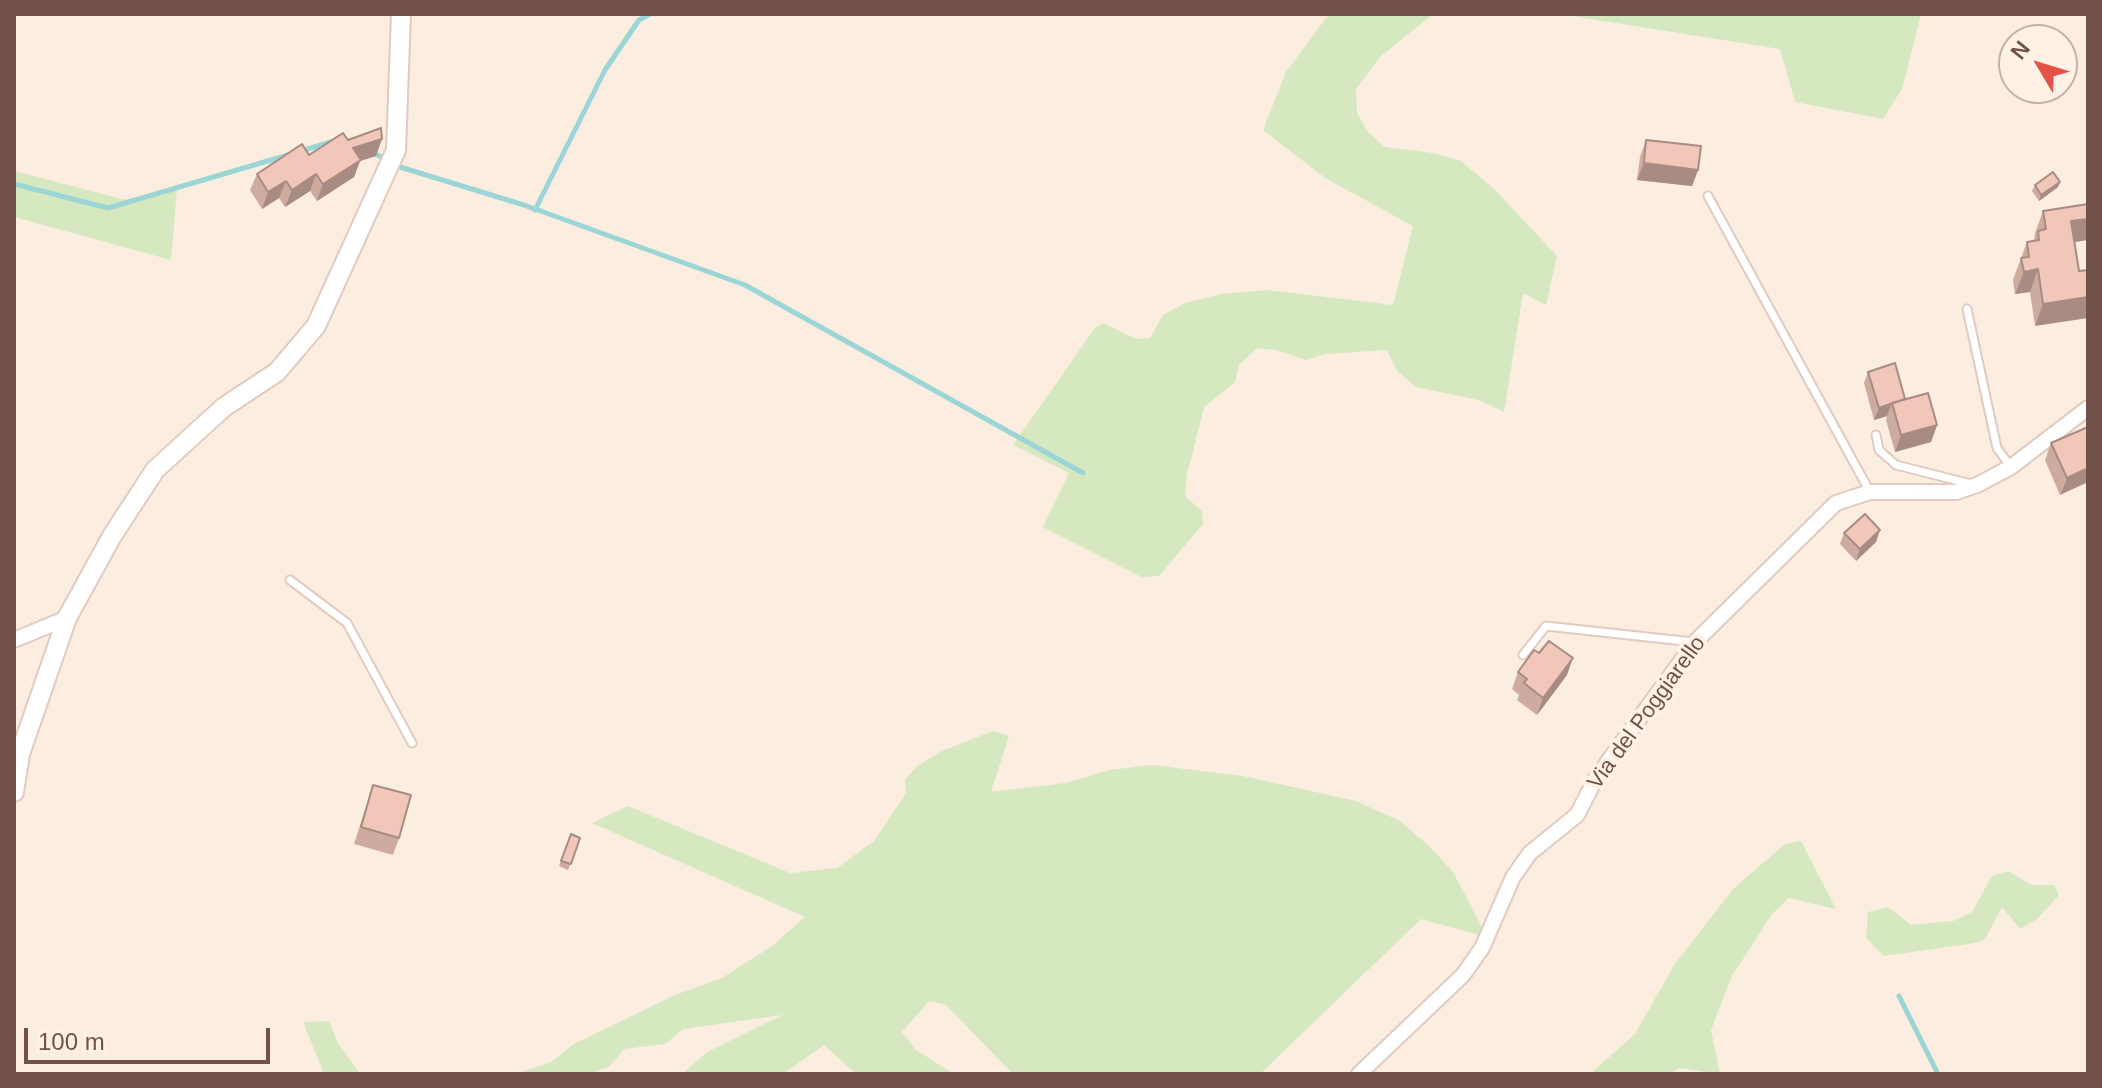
<!DOCTYPE html>
<html>
<head>
<meta charset="utf-8">
<style>
  body { margin:0 }
  #map { position:relative; width:2102px; height:1088px; overflow:hidden; background:#fbede0; font-family:Helvetica,sans-serif }
  canvas { display:block }
  .frame { position:absolute; inset:0; border:16px solid #715149; pointer-events:none }
  .north { position:absolute; left:1998px; top:24px; width:80px; height:80px; box-sizing:border-box; background:#fff1e6; border:2px solid #c6b1a7; border-radius:50%; rotate:308deg; font-size:22px; font-weight:700; line-height:32px; text-align:center; color:#715149 }
  .north::after { content:''; display:block; margin:auto; width:28px; height:36px; background:#e35348; clip-path:polygon(50% 0,100% 100%,50% 72%,0 100%) }
  .scale { position:absolute; left:24px; top:1028px; width:246px; height:36px; box-sizing:border-box; border:4px solid #715149; border-top:0; padding-left:10px; font-size:24px; line-height:28px; white-space:nowrap; color:#715149; -webkit-text-stroke:6px #fff1e6; paint-order:stroke }
</style>
</head>
<body>
<div id="map">
<canvas width="2102" height="1088"></canvas>
<div class="frame"></div>
<div class="north">N</div>
<div class="scale">100 m</div>
</div>
<script>
const g = document.querySelector('canvas').getContext('2d');
g.lineJoin = 'round';
function fillPath(path, color) { g.fillStyle = color; g.fill(path, 'evenodd'); }
const toPath = rows => new Path2D(rows.map(r => 'M' + r).join(''));
function trace(path, color, width, dash) { g.strokeStyle = color; g.lineWidth = width; g.lineCap = dash ? 'butt' : 'round'; g.setLineDash(dash || []); g.stroke(path); }
function write(font, color, halo, rows, align = 'center') {
  g.font = font + ' Helvetica,sans-serif'; g.lineWidth = 8; g.setLineDash([]); g.textBaseline = 'middle'; g.strokeStyle = halo; g.fillStyle = color; for (const [text, x, y, turn = 0] of rows) {
    g.save(); g.translate(x, y); g.rotate((+turn || 0) * Math.PI / 180); g.textAlign = isNaN(turn) ? turn : align; if (halo) g.strokeText(text, 0, 0); g.fillText(text, 0, 0); g.restore();
  }
}
fillPath(toPath([
  [1329,14,1433,14,1381,56,1356,89,1357,113,1368,132,1385,147,1433,153,1461,161,1494,189,1557,256,1546,305,1523,293,1504,412,1479,400,1416,387,1397,371,1387,350,1325,354,1306,360,1277,350,1257,348,1239,365,1235,382,1204,407,1187,475,1185,496,1202,511,1203,524,1159,576,1141,577,1043,527,1069,473,1013,445,1095,328,1103,323,1136,339,1150,338,1163,315,1185,303,1222,294,1267,290,1393,305,1413,226,1325,178,1263,130,1286,72],
  [1559,14,1921,14,1902,89,1883,119,1795,102,1780,49],
  [14,171,130,201,177,188,171,260,14,217],
  [993,731,1009,736,991,792,1065,783,1110,770,1152,765,1243,776,1356,801,1400,821,1430,847,1453,872,1487,937,1421,919,1260,1074,1013,1074,945,1004,929,1001,902,1032,916,1050,954,1074,856,1074,824,1045,783,1074,682,1074,707,1052,782,1015,683,1029,665,1044,624,1049,610,1066,590,1074,516,1074,551,1062,574,1044,675,995,722,978,772,946,805,917,592,823,628,806,790,873,837,868,874,841,906,793,905,780,918,765,942,751],
  [1801,841,1836,909,1789,898,1772,914,1732,976,1711,1030,1720,1074,1679,1068,1670,1074,1590,1074,1635,1034,1675,964,1733,889,1785,844],
  [2008,871,2031,885,2054,885,2059,895,2036,920,2020,929,2002,907,1985,939,1975,943,1884,956,1866,938,1868,912,1888,907,1911,925,1953,921,1972,912,1992,876],
  [329,1021,338,1043,360,1074,324,1074,303,1022]
]), '#d6e8c0');
trace(toPath([
  [301,151,334,141],
  [372,152,400,167,524,205,745,285,1083,473],
  [14,184,108,208,288,155],
  [535,210,605,70,639,20,650,14],
  [1899,996,1938,1074]
]), '#9cd5d5', 5);
const service = toPath([
  [1708,196,1870,492],
  [1967,309,1997,448,2011,467],
  [1876,435,1879,450,1896,465,1971,484],
  [290,580,347,623,412,743],
  [1523,655,1546,626,1693,642]
]);
const minor = toPath([
  [14,640,67,618],
  [1359,1074,1463,975,1482,948,1513,877,1530,853,1577,815,1596,778,1695,642,1836,503,1870,492,1956,492,1977,485,2011,467,2088,408]
]);
const tertiary = toPath([
  [14,792,20,754,67,618,112,536,155,470,224,407,277,372,316,326,396,150,401,14]
]);
trace(service, '#e1cac0', 11);
trace(minor, '#e1cac0', 18);
trace(tertiary, '#e1cac0', 22);
trace(service, '#fff', 7);
trace(minor, '#fff', 14);
trace(tertiary, '#fff', 18);
fillPath(toPath([
  [348,140,376,156,360,161,354,177,317,201,310,191,285,207,279,198,262,209,250,190,257,174],
  [1646,140,1698,170,1692,186,1637,180,1640,157],
  [2035,185,2058,187,2039,201,2032,191],
  [2043,211,2087,240,2075,242,2035,326,2030,292,2015,294,2013,280,2027,242,2034,241,2035,233],
  [1868,372,1937,425,1931,442,1895,452,1886,420,1887,416,1874,420,1864,383],
  [2088,427,2060,495,2045,460,2051,443],
  [1844,533,1876,542,1856,561,1840,544],
  [1518,672,1567,675,1537,715,1517,700,1519,695,1512,689],
  [373,785,399,838,393,855,354,844],
  [571,834,580,838,568,870,559,866]
]), '#ceab9f');
fillPath(toPath([
  [382,139,376,156,360,161,354,177,317,201,323,184,353,148],
  [1644,163,1698,170,1692,186,1637,180],
  [316,174,310,191,285,207,292,190],
  [286,181,279,198,262,209,268,192],
  [2060,182,2058,187,2039,201,2041,195],
  [2088,219,2087,240,2063,244,2071,221],
  [2038,269,2030,292,2015,294,2024,272],
  [2088,297,2088,318,2035,326,2043,304],
  [1891,405,1887,416,1874,420,1879,408],
  [1937,425,1931,442,1895,452,1901,435],
  [2088,468,2088,482,2060,495,2067,478],
  [1880,530,1876,542,1856,561,1860,549],
  [1573,658,1567,675,1537,715,1543,698]
]), '#a88b82');
const building = toPath([
  [381,128,382,139,353,148,361,160,323,184,316,174,292,190,286,181,268,192,257,174,302,144,309,155,343,133,348,140,381,128],
  [1646,140,1701,146,1698,170,1644,163,1646,140],
  [2053,172,2060,182,2041,195,2035,185,2053,172],
  [2088,204,2088,219,2071,221,2079,271,2088,270,2088,297,2043,304,2038,269,2024,272,2021,258,2029,257,2027,242,2039,240,2038,231,2046,229,2043,211,2088,204],
  [1895,363,1905,399,1879,408,1868,372,1895,363],
  [1928,393,1937,425,1901,435,1892,403,1928,393],
  [2088,427,2088,468,2067,478,2051,443,2088,427],
  [1865,514,1880,530,1860,549,1844,533,1865,514],
  [1549,641,1573,658,1543,698,1524,683,1527,679,1518,672,1534,650,1539,653,1549,641],
  [373,785,411,795,399,838,361,827,373,785],
  [571,834,580,838,571,864,561,861,571,834]
]);
fillPath(building, '#f0c7b9');
trace(building, '#a88b82', 2);
write('22px', '#715149', '#fff1e6', [
  ["Via del Poggiarello",1647,713,-54]
]);
</script>
</body>
</html>
